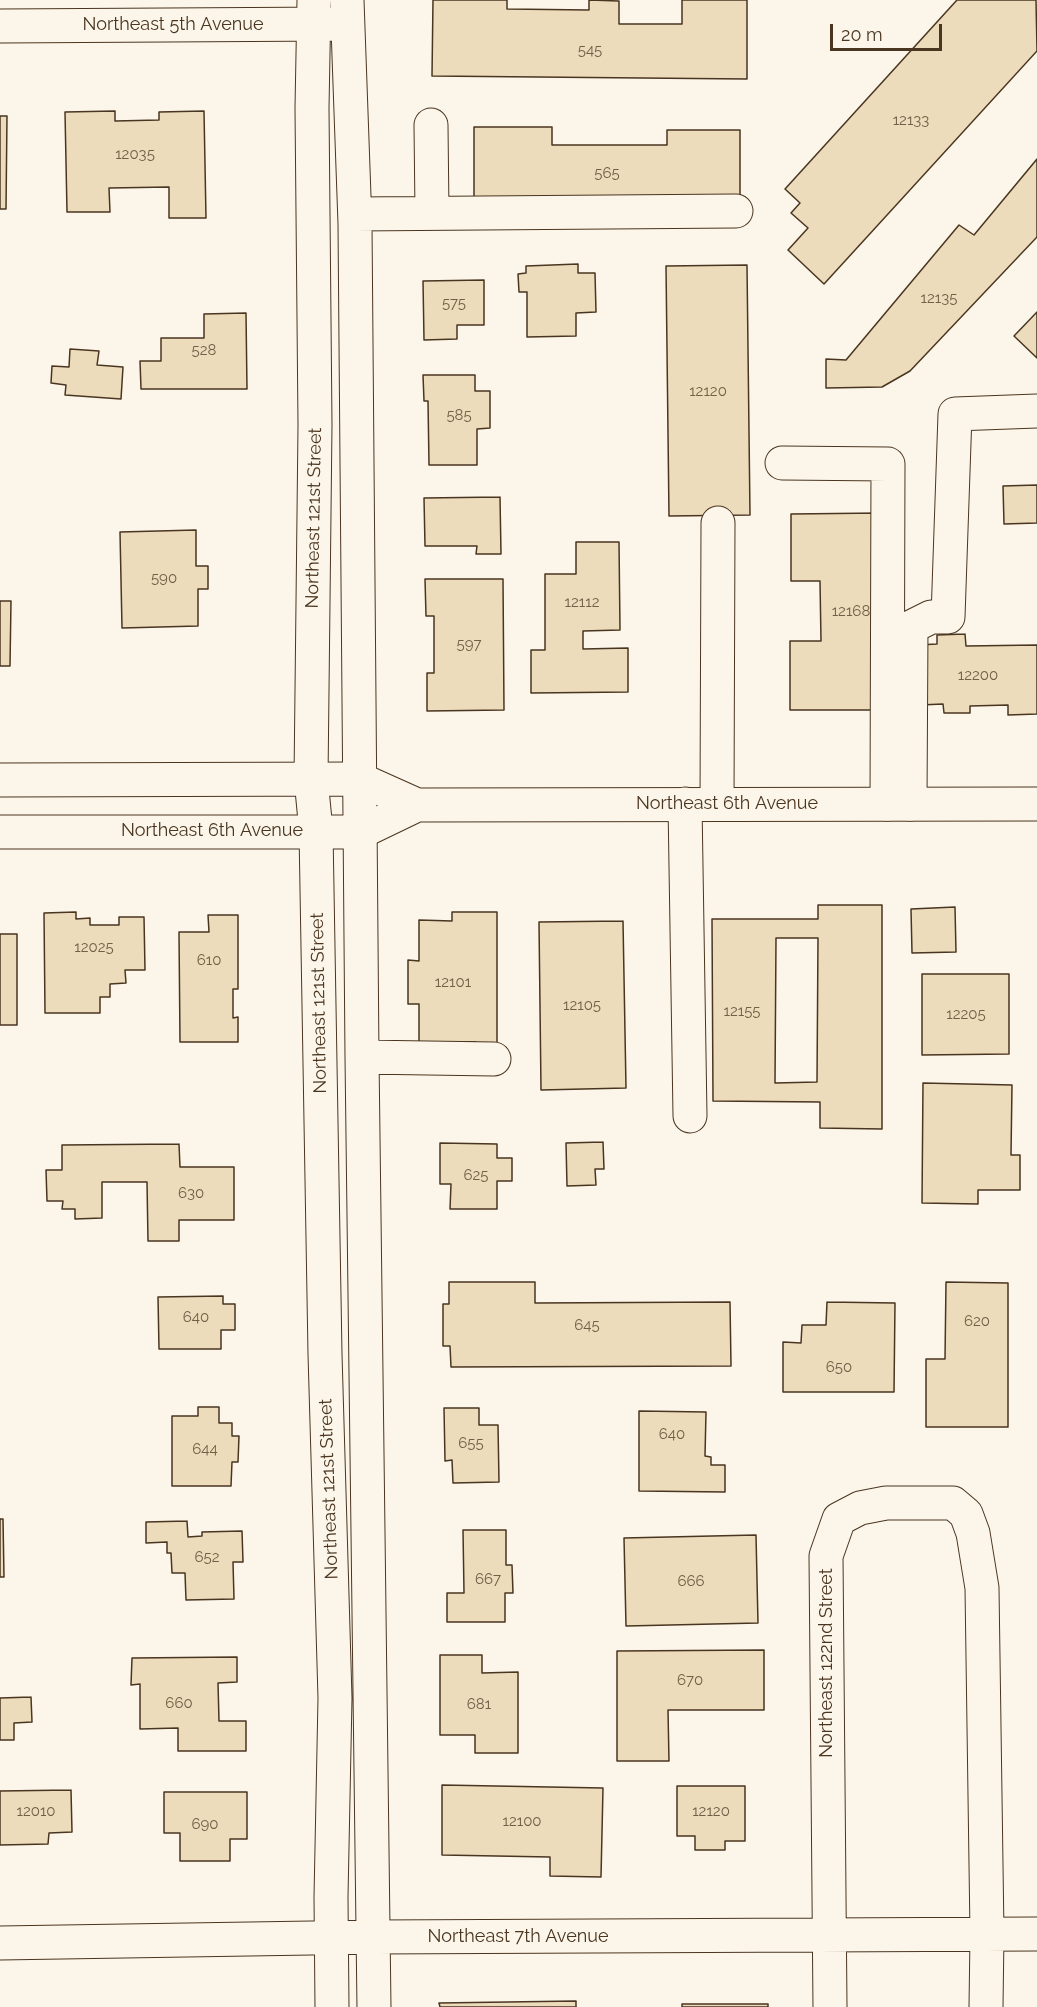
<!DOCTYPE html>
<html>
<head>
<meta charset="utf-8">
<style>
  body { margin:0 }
  #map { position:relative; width:1037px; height:2007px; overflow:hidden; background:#fbf6e9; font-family:Raleway,sans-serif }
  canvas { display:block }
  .scale { position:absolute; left:830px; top:24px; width:112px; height:27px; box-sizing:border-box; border:3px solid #4a3520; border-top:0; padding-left:8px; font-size:18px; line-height:21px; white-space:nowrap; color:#4a3520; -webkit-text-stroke:4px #fbf6e9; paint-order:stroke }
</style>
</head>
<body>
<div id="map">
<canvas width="1037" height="2007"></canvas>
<div class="scale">20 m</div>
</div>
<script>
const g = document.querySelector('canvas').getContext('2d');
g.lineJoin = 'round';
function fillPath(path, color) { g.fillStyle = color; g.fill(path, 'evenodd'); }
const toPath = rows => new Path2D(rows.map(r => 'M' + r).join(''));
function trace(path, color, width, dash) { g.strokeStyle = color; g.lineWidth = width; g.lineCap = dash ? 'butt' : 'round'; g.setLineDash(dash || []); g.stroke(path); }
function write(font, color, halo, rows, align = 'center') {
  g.font = font + ' Raleway,sans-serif'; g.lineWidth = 4.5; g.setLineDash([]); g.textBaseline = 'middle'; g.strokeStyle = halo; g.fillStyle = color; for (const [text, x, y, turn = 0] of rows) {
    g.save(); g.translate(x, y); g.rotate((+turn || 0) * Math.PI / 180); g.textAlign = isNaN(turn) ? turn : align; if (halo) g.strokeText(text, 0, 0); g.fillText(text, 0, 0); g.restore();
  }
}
const building = toPath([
  [433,0,507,0,507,9,589,10,589,0,619,1,619,24,682,24,682,0,747,0,747,79,432,76,433,0],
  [957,0,1036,0,1037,51,824,284,788,250,808,228,791,213,800,203,785,189,957,0],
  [115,111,115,121,159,120,159,112,204,111,206,218,169,218,169,187,109,188,110,212,67,212,65,112,115,111],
  [0,116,7,116,6,209,0,209,0,116],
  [474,127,552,127,552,145,667,145,667,130,740,130,740,202,474,201,474,127],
  [1037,159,1037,237,910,371,882,387,826,388,826,359,846,360,959,225,974,235,1037,159],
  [578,264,578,273,595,273,596,312,576,313,576,336,527,337,527,292,519,292,518,274,526,273,526,266,578,264],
  [747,265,750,515,669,516,666,266,747,265],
  [484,280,484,325,457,325,457,339,424,340,423,281,484,280],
  [1037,312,1037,358,1014,336,1037,312],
  [246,313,247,389,141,389,140,361,161,361,161,338,204,338,204,314,246,313],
  [70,349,99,351,97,365,123,367,121,399,65,395,66,385,51,383,52,366,69,367,70,349],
  [423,375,475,375,475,391,490,391,490,428,477,429,477,465,429,465,428,401,424,401,423,375],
  [1037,485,1037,523,1004,524,1003,486,1037,485],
  [500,497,501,554,476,554,477,546,425,546,424,498,500,497],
  [881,513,882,710,790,710,790,641,821,641,820,581,791,581,791,514,881,513],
  [196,530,196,566,208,566,208,589,198,589,198,626,122,628,120,532,196,530],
  [576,542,619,542,620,630,583,631,583,649,628,648,628,692,531,693,531,650,545,650,545,574,576,574,576,542],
  [425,579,503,579,504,710,427,711,427,673,434,673,434,616,426,616,425,579],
  [0,601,11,601,10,666,0,666,0,601],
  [965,634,966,646,1037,645,1037,714,1008,715,1008,705,970,706,970,713,944,713,943,704,920,705,918,645,937,644,937,635,965,634],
  [818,905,882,905,882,1129,820,1128,820,1102,713,1101,712,919,818,919,818,905],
  [776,938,818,938,817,1082,775,1083,776,938],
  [955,907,956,952,912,953,911,909,955,907],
  [76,912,76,919,90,918,90,925,119,925,119,917,144,917,145,970,125,970,126,983,110,984,110,997,100,997,100,1013,45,1013,44,913,76,912],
  [452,912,497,912,497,1053,476,1053,476,1042,419,1042,419,1004,408,1004,408,960,419,961,419,920,452,921,452,912],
  [208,915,238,915,238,989,233,989,233,1018,238,1017,238,1042,180,1042,179,932,209,932,208,915],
  [623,921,626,1088,541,1090,539,922,623,921],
  [0,934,17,934,17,1025,0,1025,0,934],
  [922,974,1009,974,1009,1054,922,1055,922,974],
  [923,1083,1012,1085,1011,1155,1020,1155,1020,1190,978,1190,978,1204,922,1203,923,1083],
  [603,1142,604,1169,595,1169,596,1185,567,1186,566,1143,603,1142],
  [440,1143,497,1144,497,1158,512,1158,512,1181,497,1181,497,1209,450,1209,451,1184,440,1184,440,1143],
  [179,1144,180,1167,234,1167,234,1220,179,1220,179,1241,148,1241,147,1182,102,1182,102,1218,75,1219,75,1209,62,1209,63,1201,47,1201,46,1170,62,1170,62,1145,179,1144],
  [449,1282,535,1282,535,1303,730,1302,731,1366,451,1367,450,1346,443,1346,443,1304,449,1304,449,1282],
  [946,1282,1008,1283,1008,1427,926,1427,926,1359,945,1359,946,1282],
  [223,1296,223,1304,235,1304,235,1330,221,1330,221,1349,159,1349,158,1297,223,1296],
  [827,1302,895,1303,894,1392,783,1392,783,1342,801,1343,802,1325,826,1325,827,1302],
  [198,1407,219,1407,219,1423,232,1423,232,1436,239,1436,238,1462,232,1462,231,1486,172,1486,172,1416,198,1416,198,1407],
  [444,1408,479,1408,479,1425,498,1425,499,1482,453,1483,452,1460,445,1461,444,1408],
  [639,1411,706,1412,705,1456,711,1457,711,1465,725,1465,725,1492,639,1491,639,1411],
  [0,1519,3,1519,4,1577,0,1577,0,1519],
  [187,1521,188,1537,202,1536,202,1532,242,1531,243,1562,233,1562,234,1599,186,1600,185,1573,172,1573,171,1553,167,1553,167,1542,146,1543,146,1522,187,1521],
  [463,1530,506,1530,506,1565,512,1565,513,1593,505,1593,505,1622,447,1622,447,1593,464,1593,463,1530],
  [756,1535,758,1623,626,1626,624,1538,756,1535],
  [764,1650,764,1710,668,1710,669,1761,617,1761,617,1651,764,1650],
  [440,1655,482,1655,482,1673,518,1672,518,1753,475,1753,475,1735,440,1735,440,1655],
  [237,1657,237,1682,218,1683,219,1721,246,1721,246,1751,178,1751,178,1728,140,1729,140,1684,131,1685,132,1658,237,1657],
  [31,1697,32,1722,14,1723,14,1740,0,1740,0,1698,31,1697],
  [442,1785,603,1788,601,1877,550,1876,550,1857,442,1855,442,1785],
  [677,1786,745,1786,745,1841,725,1841,725,1850,695,1850,695,1836,677,1836,677,1786],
  [71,1790,72,1832,49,1833,48,1844,0,1845,0,1791,71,1790],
  [164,1792,247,1792,247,1839,230,1839,230,1861,180,1861,180,1833,164,1833,164,1792],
  [576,2001,576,2007,440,2007,439,2003,576,2001],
  [682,2004,768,2004,768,2007,682,2007,682,2004]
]);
fillPath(building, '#ecdcbc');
trace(building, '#4a3520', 1.5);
const minor = toPath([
  [314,0,312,108,315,425,311,779,316,831,325,1354,335,1698,331,1897,332,2007],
  [347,0,355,224,362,1057,374,2007],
  [0,26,334,24],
  [431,125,432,213],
  [355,214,736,211],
  [782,463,888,464,887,804],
  [685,804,690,1116],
  [717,804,718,523],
  [910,804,911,627,931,617,948,617,955,414,1037,411],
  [362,1057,494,1059],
  [0,1943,374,1937,1037,1934],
  [830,2007,826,1556,839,1519,860,1508,886,1503,953,1503,966,1514,973,1533,982,1588,987,1934,986,2007]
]);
const major = toPath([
  [0,780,359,779,417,805,1037,804],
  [0,832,361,832,417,805]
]);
trace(minor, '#4a3520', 35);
trace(major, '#4a3520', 35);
trace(minor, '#fbf6e9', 33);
trace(major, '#fbf6e9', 33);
write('15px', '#725f47', null, [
  ["545",590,50],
  ["12133",911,120],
  ["12035",135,154],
  ["565",607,173],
  ["12135",939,298],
  ["575",454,303],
  ["528",204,350],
  ["12120",708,391],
  ["585",459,415],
  ["590",164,578],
  ["12112",582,602],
  ["12168",851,611],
  ["597",469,644],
  ["12200",978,675],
  ["12025",94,947],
  ["610",209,960],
  ["12101",453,982],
  ["12105",582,1005],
  ["12155",742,1011],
  ["12205",966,1014],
  ["625",476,1175],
  ["630",191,1193],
  ["640",196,1317],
  ["620",977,1321],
  ["645",587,1325],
  ["650",839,1367],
  ["640",672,1434],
  ["655",471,1443],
  ["644",205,1449],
  ["652",207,1557],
  ["667",488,1579],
  ["666",691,1581],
  ["670",690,1680],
  ["660",179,1703],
  ["681",479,1704],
  ["12010",36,1811],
  ["12120",711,1811],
  ["12100",522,1821],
  ["690",205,1824]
]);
write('18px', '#4a3520', '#fbf6e9', [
  ["Northeast 5th Avenue",173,25],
  ["Northeast 121st Street",314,518,-89],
  ["Northeast 6th Avenue",727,804],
  ["Northeast 6th Avenue",212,831],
  ["Northeast 121st Street",319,1003,-91],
  ["Northeast 121st Street",329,1489,-92],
  ["Northeast 122nd Street",827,1663,-90],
  ["Northeast 7th Avenue",518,1937]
]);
</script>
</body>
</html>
